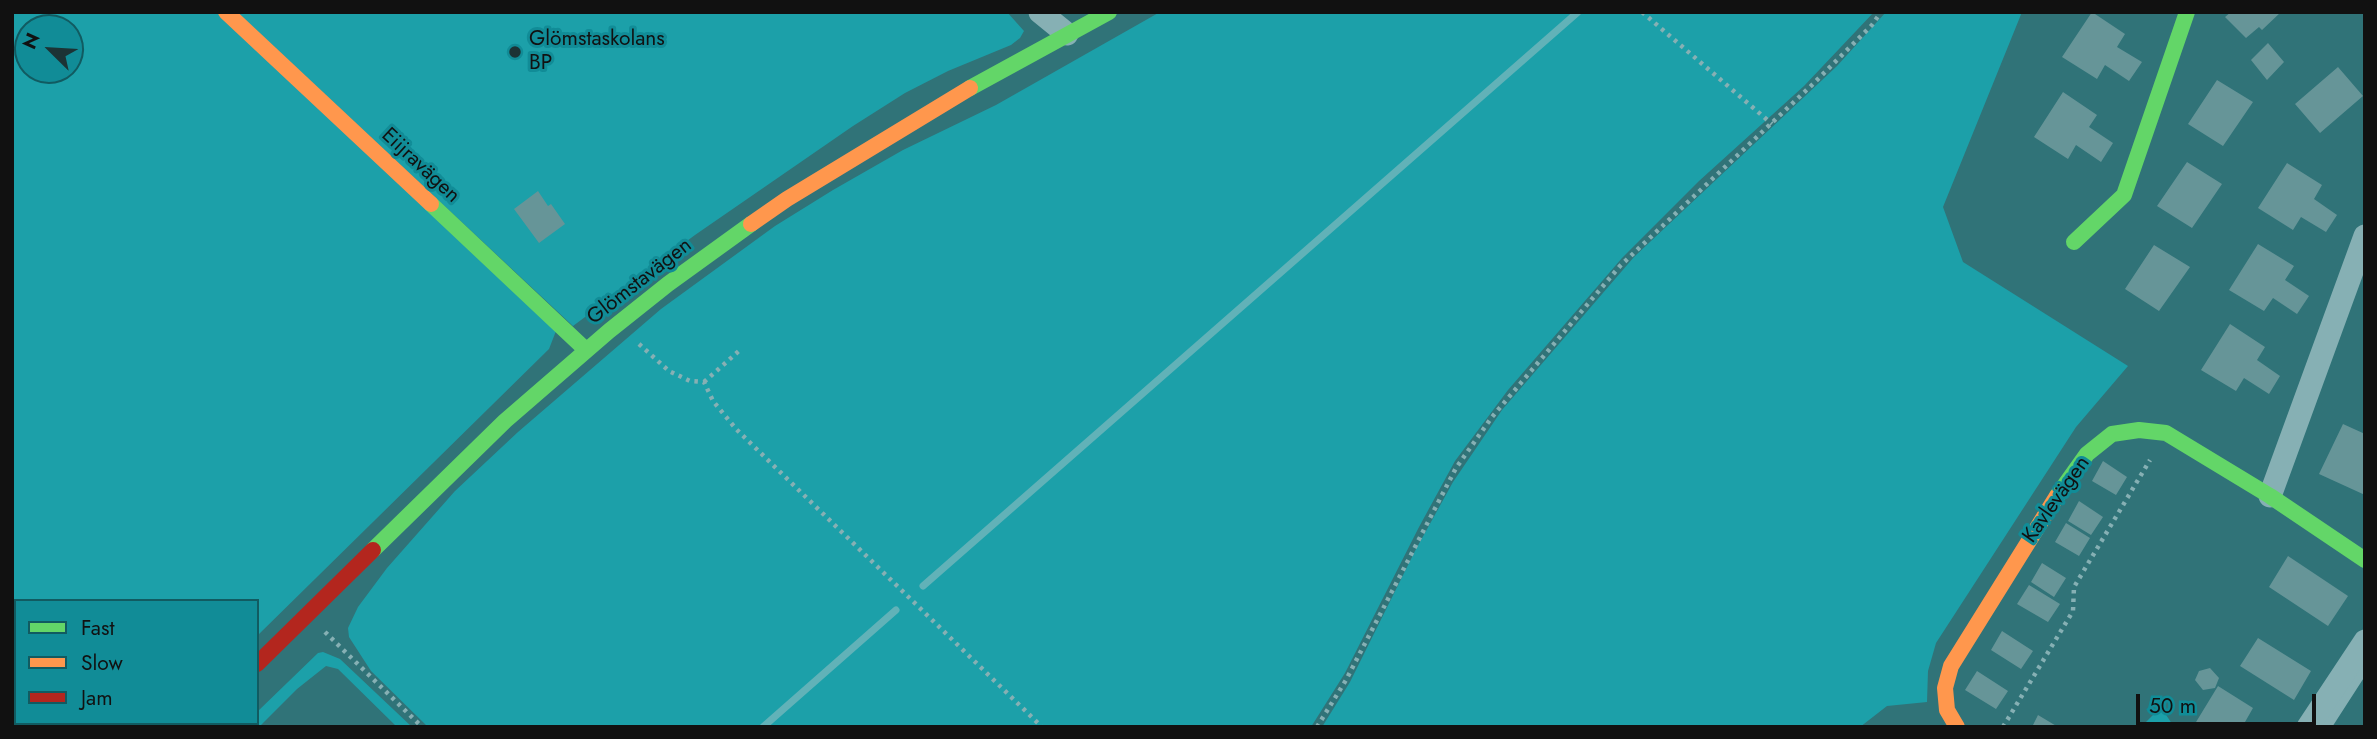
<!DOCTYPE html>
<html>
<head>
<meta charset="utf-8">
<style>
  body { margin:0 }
  #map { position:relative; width:2377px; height:739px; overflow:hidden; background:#307378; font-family:Jost,sans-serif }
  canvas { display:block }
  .frame { position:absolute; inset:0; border:14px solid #111; pointer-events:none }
  .legend { position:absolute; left:14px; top:599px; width:245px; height:126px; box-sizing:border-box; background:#118c97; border:2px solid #115b61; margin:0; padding:9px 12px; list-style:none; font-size:21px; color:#111 }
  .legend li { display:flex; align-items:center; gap:14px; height:35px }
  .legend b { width:35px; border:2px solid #115b61 }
  .north { position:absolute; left:14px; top:14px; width:70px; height:70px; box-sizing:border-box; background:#118c97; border:2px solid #115b61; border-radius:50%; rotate:294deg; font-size:19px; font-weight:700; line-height:28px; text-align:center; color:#111 }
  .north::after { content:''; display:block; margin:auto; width:24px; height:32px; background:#1c3335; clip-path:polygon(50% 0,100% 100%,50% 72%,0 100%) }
  .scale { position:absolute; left:2136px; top:694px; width:180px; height:32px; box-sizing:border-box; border:4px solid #111; border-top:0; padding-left:9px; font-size:21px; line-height:24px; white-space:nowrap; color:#111; -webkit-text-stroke:5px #118c97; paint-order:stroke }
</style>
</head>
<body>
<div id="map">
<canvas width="2377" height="739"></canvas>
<div class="frame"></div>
<ul class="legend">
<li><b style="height:9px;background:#63d668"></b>Fast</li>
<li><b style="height:9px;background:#ff974d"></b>Slow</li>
<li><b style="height:9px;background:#b3261e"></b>Jam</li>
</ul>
<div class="north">N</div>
<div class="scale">50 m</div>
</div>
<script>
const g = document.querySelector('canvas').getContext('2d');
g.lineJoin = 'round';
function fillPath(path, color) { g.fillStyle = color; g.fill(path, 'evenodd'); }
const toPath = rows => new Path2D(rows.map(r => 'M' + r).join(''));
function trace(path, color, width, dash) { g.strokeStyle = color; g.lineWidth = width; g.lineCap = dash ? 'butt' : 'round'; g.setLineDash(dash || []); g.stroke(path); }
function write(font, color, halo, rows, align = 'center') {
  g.font = font + ' Jost,sans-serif'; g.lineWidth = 6; g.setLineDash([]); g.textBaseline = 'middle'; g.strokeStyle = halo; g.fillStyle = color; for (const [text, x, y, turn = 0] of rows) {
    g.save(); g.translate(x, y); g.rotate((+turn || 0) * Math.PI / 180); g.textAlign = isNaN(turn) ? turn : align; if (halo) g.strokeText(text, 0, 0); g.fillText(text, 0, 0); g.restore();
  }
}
fillPath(toPath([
  [12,12,217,12,556,331,549,349,257,636,257,601,16,601,16,723,169,723,165,727,12,727],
  [28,28,70,28,70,70,28,70],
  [237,12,1007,12,1024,31,1020,38,1011,45,948,71,905,93,853,126,695,235,573,326],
  [1160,12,1874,12,1804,86,1699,181,1622,258,1508,390,1455,461,1419,527,1345,673,1311,727,428,727,371,671,349,637,348,628,358,607,387,568,455,491,518,432,661,309,775,226,833,190,903,150,996,105],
  [1886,12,2022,12,1943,207,1963,262,2128,366,2076,427,1936,643,1928,671,1927,702,1887,706,1860,727,1322,727,1350,682,1415,551,1453,482,1502,410,1634,257,1837,66],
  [323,652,340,659,412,727,397,727,338,669,326,666,297,689,259,727,242,727,246,723,257,723,257,712,318,653],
  [2161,707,2174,727,2141,727]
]), '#1ca0a9');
trace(toPath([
  [923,586,1578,12],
  [763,727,896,610]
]), '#61b2b8', 7);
fillPath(toPath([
  [2092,12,2125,34,2117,47,2142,62,2129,81,2105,65,2097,79,2062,57],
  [2231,12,2281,12,2262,30,2259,27,2246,38,2225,17],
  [2268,43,2284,62,2267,80,2251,60],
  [2338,67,2363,96,2320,133,2295,104],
  [2217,80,2253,102,2223,146,2188,124],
  [2063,92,2097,115,2089,127,2113,143,2101,162,2076,145,2068,159,2034,137],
  [2187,162,2222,184,2192,228,2157,206],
  [2287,163,2322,185,2314,199,2337,215,2326,232,2301,217,2293,230,2258,208],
  [538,191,548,206,551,204,565,224,539,243,514,209],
  [2258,244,2294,266,2285,280,2309,296,2297,314,2273,298,2264,311,2229,290],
  [2154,245,2190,267,2159,311,2125,289],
  [2230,324,2265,347,2257,360,2280,376,2269,394,2244,378,2236,391,2201,370],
  [2343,424,2365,434,2365,495,2319,474],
  [2103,461,2127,477,2116,495,2092,481],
  [2079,501,2103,517,2091,535,2068,521],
  [2066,523,2090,538,2079,556,2055,542],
  [2288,556,2348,596,2328,626,2269,587],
  [2042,563,2066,578,2054,597,2031,582],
  [2029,585,2060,604,2048,622,2017,604],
  [2002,631,2033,651,2021,669,1991,650],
  [2258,638,2311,671,2294,700,2240,666],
  [2210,668,2219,678,2215,688,2203,690,2195,680,2199,671],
  [1977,671,2008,691,1996,709,1965,690],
  [2218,686,2253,708,2245,722,2253,727,2193,727],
  [2038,715,2058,727,2032,727]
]), '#669598');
trace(toPath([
  [1642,12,1772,124],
  [639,344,669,371,690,381,704,382,713,401,736,429,1042,727],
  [704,382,740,350],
  [325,632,422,727],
  [1317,727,1346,680,1456,468,1492,417,1620,266,1813,84,1872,25,1881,12],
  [2003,727,2073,611,2074,587,2150,460]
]), '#86b0b4', 4.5, [3.5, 5]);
trace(toPath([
  [2325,727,2365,665]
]), '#86b0b4', 12);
trace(toPath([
  [1040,12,1067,34],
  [2270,496,2365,236],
  [2308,727,2365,641]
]), '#86b0b4', 23);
trace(toPath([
  [970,88,1109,12],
  [431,204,586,350],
  [2074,242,2124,195,2187,12],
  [2057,496,2087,454,2112,434,2139,430,2166,433,2270,496,2365,560],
  [373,550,505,421,609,331,668,284,751,224]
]), '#63d668', 16);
trace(toPath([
  [226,12,431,204],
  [751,224,787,199,970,88],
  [194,727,198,723],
  [1957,727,1947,710,1945,688,1951,666,2057,496]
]), '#ff974d', 16);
trace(toPath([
  [257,664,373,550]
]), '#b3261e', 16);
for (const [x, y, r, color] of [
  [515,52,7,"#1c3335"]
]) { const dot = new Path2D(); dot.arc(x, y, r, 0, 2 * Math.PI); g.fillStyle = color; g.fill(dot); trace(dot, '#118c97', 2.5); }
write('21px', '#111', '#118c97', [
  ["Glömstaskolans",529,40],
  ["BP",529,64]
], 'left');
write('21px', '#111', '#118c97', [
  ["Eiijravägen",420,166,43],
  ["Glömstavägen",640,282,-38],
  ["Kavlevägen",2057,500,-55]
]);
</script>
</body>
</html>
